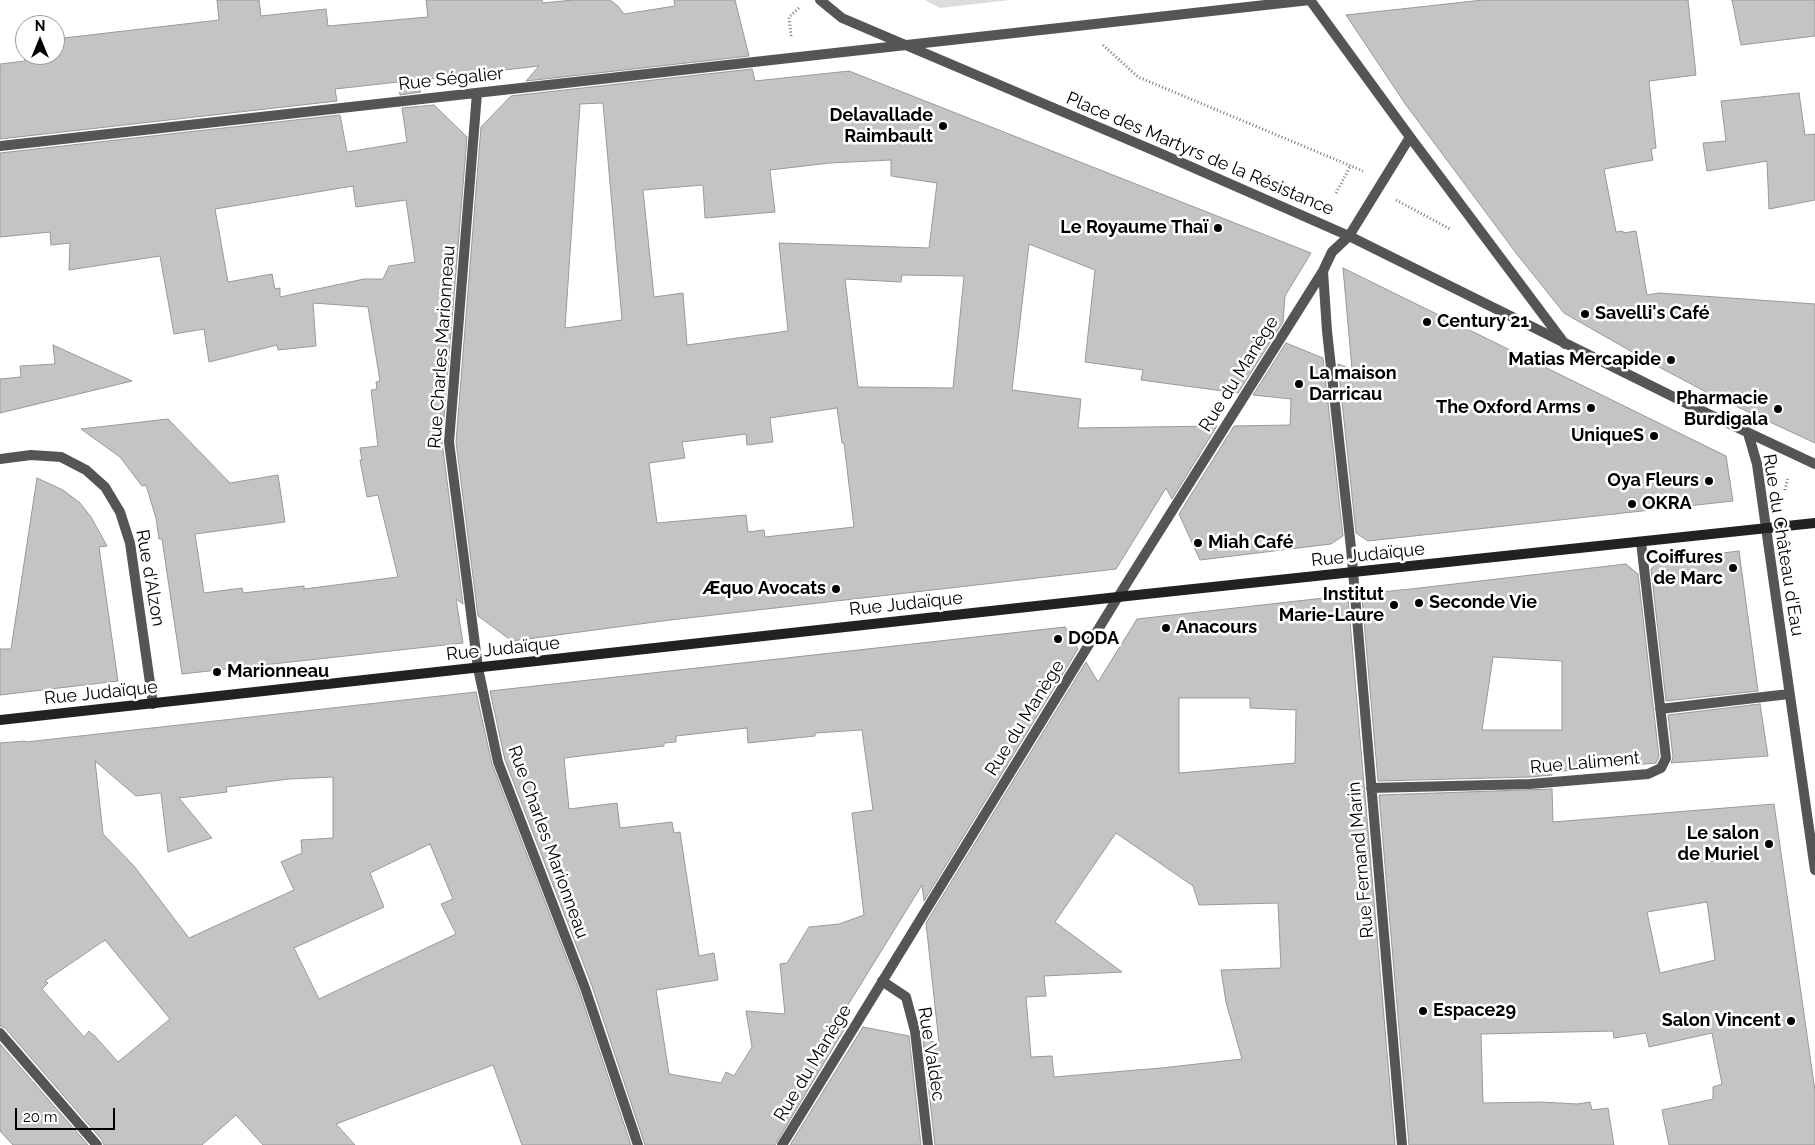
<!DOCTYPE html>
<html>
<head>
<meta charset="utf-8">
<style>
  body { margin:0 }
  #map { position:relative; width:1815px; height:1145px; overflow:hidden; background:#fff; font-family:Raleway,sans-serif }
  canvas { display:block }
  .north { position:absolute; left:15px; top:15px; width:50px; height:50px; box-sizing:border-box; background:#fff; border:1px solid #999; border-radius:50%; rotate:0deg; font-size:14px; font-weight:700; line-height:20px; text-align:center; color:#000 }
  .north::after { content:''; display:block; margin:auto; width:18px; height:22px; background:#000; clip-path:polygon(50% 0,100% 100%,50% 72%,0 100%) }
  .scale { position:absolute; left:15px; top:1108px; width:100px; height:22px; box-sizing:border-box; border:2px solid #000; border-top:0; padding-left:6px; font-size:15px; line-height:18px; white-space:nowrap; color:#000; -webkit-text-stroke:4px #fff; paint-order:stroke }
</style>
</head>
<body>
<div id="map">
<canvas width="1815" height="1145"></canvas>
<div class="north">N</div>
<div class="scale">20 m</div>
</div>
<script>
const g = document.querySelector('canvas').getContext('2d');
g.lineJoin = 'round';
function fillPath(path, color) { g.fillStyle = color; g.fill(path, 'evenodd'); }
const toPath = rows => new Path2D(rows.map(r => 'M' + r).join(''));
function trace(path, color, width, dash) { g.strokeStyle = color; g.lineWidth = width; g.lineCap = dash ? 'butt' : 'round'; g.setLineDash(dash || []); g.stroke(path); }
function write(font, color, halo, rows, align = 'center') {
  g.font = font + ' Raleway,sans-serif'; g.lineWidth = 5; g.setLineDash([]); g.textBaseline = 'middle'; g.strokeStyle = halo; g.fillStyle = color; for (const [text, x, y, turn = 0] of rows) {
    g.save(); g.translate(x, y); g.rotate((+turn || 0) * Math.PI / 180); g.textAlign = isNaN(turn) ? turn : align; if (halo) g.strokeText(text, 0, 0); g.fillText(text, 0, 0); g.restore();
  }
}
fillPath(toPath([
  [925,0,1010,0,940,8]
]), '#dcdcdc');
const building = toPath([
  [217,0,259,0,261,16,326,9,328,26,428,17,426,0,542,0,543,3,573,0,610,0,618,6,624,14,675,6,674,0,735,0,749,56,526,81,539,66,410,81,421,92,400,95,398,82,335,89,337,101,0,139,0,64,25,61,23,42,25,42,25,55,55,55,55,39,219,20,217,0],
  [1483,0,1688,0,1696,75,1649,81,1656,148,1651,149,1653,160,1604,169,1616,232,1623,231,1623,233,1636,231,1647,295,1659,293,1815,304,1815,443,1712,395,1655,365,1564,313,1516,253,1406,105,1346,15,1483,0],
  [1732,0,1815,0,1815,36,1741,45,1732,0],
  [752,69,755,81,849,71,1311,253,1285,296,1283,322,1238,393,1141,380,1143,370,1085,362,1095,270,1029,244,1012,390,1081,399,1078,428,1217,426,1172,499,1166,488,1116,569,670,620,512,641,478,616,456,442,481,127,511,96,752,69],
  [603,103,622,320,565,328,580,104,603,103],
  [891,160,891,176,937,183,929,248,779,243,788,331,687,345,683,293,654,297,643,190,703,185,705,218,775,212,770,170,830,163,891,160],
  [902,275,964,276,953,388,858,387,845,279,901,282,902,275],
  [837,408,842,443,844,443,854,527,765,537,764,530,748,532,746,515,657,523,649,463,685,458,682,442,746,434,747,445,773,442,770,418,837,408],
  [1799,93,1805,135,1815,134,1815,200,1769,209,1767,161,1707,171,1703,143,1726,141,1721,101,1799,93],
  [434,105,467,137,442,442,463,604,456,599,463,643,182,674,162,539,159,539,156,518,146,485,142,486,120,457,81,429,168,419,230,483,278,475,285,522,195,534,204,593,242,588,243,593,304,586,304,589,398,577,378,495,367,497,360,460,362,460,360,448,378,446,371,390,377,389,376,382,380,381,368,307,313,303,316,346,278,350,277,345,209,362,204,329,174,334,160,256,69,270,70,243,51,245,50,232,0,237,0,153,340,115,347,152,407,142,402,108,434,105],
  [353,186,356,207,406,200,415,262,389,266,383,279,364,279,280,297,280,288,275,289,272,274,228,282,215,209,353,186],
  [1343,268,1726,456,1733,501,1368,541,1356,533,1338,364,1352,369,1343,268],
  [1286,343,1323,358,1343,536,1331,544,1200,560,1179,514,1234,426,1290,425,1291,399,1253,395,1286,343],
  [53,345,132,381,0,413,0,379,21,377,20,366,55,364,53,345],
  [37,478,63,490,80,503,91,517,107,546,99,547,118,681,0,695,0,649,11,649,37,478],
  [1739,551,1758,691,1666,701,1651,569,1658,561,1739,551],
  [1626,564,1638,574,1659,757,1656,763,1552,772,1552,775,1530,777,1378,781,1362,598,1371,598,1371,593,1411,589,1626,564],
  [1493,657,1562,661,1562,730,1482,730,1493,657],
  [1333,597,1348,598,1395,1145,935,1145,923,1039,939,1043,926,923,1086,662,1098,682,1137,619,1333,597],
  [1179,698,1250,698,1250,708,1296,710,1295,763,1179,773,1179,698],
  [1116,833,1193,886,1199,905,1278,903,1281,968,1221,970,1226,1002,1242,1059,1161,1068,1054,1077,1052,1056,1031,1057,1026,997,1046,996,1044,976,1122,972,1055,922,1116,833],
  [1065,627,1078,649,924,901,922,885,838,1021,848,1023,775,1145,645,1145,592,986,505,760,490,691,1065,627],
  [747,728,748,743,815,736,815,733,862,730,873,810,852,813,864,915,839,924,809,927,787,963,780,964,785,1014,746,1011,752,1047,734,1076,726,1072,721,1083,669,1074,656,990,718,980,714,953,699,956,680,832,674,833,672,822,620,828,617,803,569,809,564,758,664,746,664,743,676,742,676,736,747,728],
  [476,692,492,764,579,990,631,1145,522,1145,493,1065,336,1124,355,1145,263,1145,236,1115,202,1145,104,1145,102,1140,5,1028,0,1026,0,743,25,741,26,742,476,692],
  [95,761,136,796,161,793,168,852,212,838,179,798,227,792,226,787,289,779,333,777,333,838,301,840,302,853,281,862,294,890,189,938,134,866,103,834,95,761],
  [430,844,453,899,441,904,456,934,319,999,294,948,384,907,370,873,430,844],
  [105,940,170,1019,118,1062,94,1035,93,1035,89,1031,84,1037,42,989,48,983,45,981,105,940],
  [1760,704,1768,756,1671,763,1673,757,1668,715,1760,704],
  [1552,789,1553,822,1774,804,1815,1091,1815,1145,1669,1145,1662,1110,1713,1099,1713,1087,1722,1084,1712,1033,1649,1047,1646,1033,1614,1038,1613,1031,1481,1034,1483,1103,1541,1102,1577,1104,1590,1102,1592,1110,1608,1108,1614,1145,1409,1145,1379,795,1552,789],
  [1707,902,1715,960,1660,973,1647,912,1707,902],
  [863,1027,909,1036,921,1145,790,1145,863,1027],
  [0,1044,88,1145,13,1145,0,1131,0,1044]
]);
fillPath(building, '#c4c4c4');
trace(building, '#999', 1);
trace(toPath([
  [791,36,789,17,800,7],
  [1103,45,1138,77,1363,171],
  [1336,193,1351,165],
  [1396,200,1450,229],
  [1785,490,1788,477]
]), '#777', 3, [1, 2.5]);
trace(toPath([
  [1310,0,1410,137,1565,344],
  [477,93,449,442,478,668,498,762,585,988,638,1145],
  [0,146,1310,0],
  [1323,271,1327,331,1351,548,1402,1145],
  [0,459,31,455,61,457,86,470,105,487,120,512,130,543,153,704],
  [1766,528,1815,870],
  [1660,709,1789,694],
  [1371,788,1530,784,1648,774,1661,768,1666,758,1641,542],
  [882,981,906,997,915,1031,928,1145],
  [0,1033,97,1145],
  [782,1145,1118,597,1323,271,1332,252,1349,236,1410,137]
]), '#555', 10);
trace(toPath([
  [820,0,842,18,1162,154,1349,236,1700,410,1815,464],
  [1748,433,1757,464,1766,528]
]), '#555', 10);
trace(toPath([
  [0,720,1118,597,1815,523]
]), '#222', 10);
for (const [x, y, r, color] of [
  [943,126,5,"#000"],
  [1218,228,5,"#000"],
  [1585,314,5,"#000"],
  [1427,322,5,"#000"],
  [1671,360,5,"#000"],
  [1299,384,5,"#000"],
  [1591,408,5,"#000"],
  [1778,409,5,"#000"],
  [1654,436,5,"#000"],
  [1709,481,5,"#000"],
  [1632,504,5,"#000"],
  [1198,543,5,"#000"],
  [1733,568,5,"#000"],
  [836,589,5,"#000"],
  [1419,603,5,"#000"],
  [1394,605,5,"#000"],
  [1166,628,5,"#000"],
  [1058,639,5,"#000"],
  [217,672,5,"#000"],
  [1769,844,5,"#000"],
  [1423,1011,5,"#000"],
  [1791,1021,5,"#000"]
]) { const dot = new Path2D(); dot.arc(x, y, r, 0, 2 * Math.PI); g.fillStyle = color; g.fill(dot); trace(dot, '#fff', 2); }
write('18px', '#000', '#fff', [
  ["Rue Ségalier",451,79,-6],
  ["Place des Martyrs de la Résistance",1200,154,23],
  ["Rue Charles Marionneau",442,347,-86],
  ["Rue du Manège",1239,374,-58],
  ["Rue du Château d'Eau",1783,545,81],
  ["Rue Judaïque",1368,555,-6],
  ["Rue d'Alzon",150,578,80],
  ["Rue Judaïque",906,604,-6],
  ["Rue Judaïque",503,649,-6],
  ["Rue Judaïque",101,693,-6],
  ["Rue du Manège",1025,718,-58],
  ["Rue Laliment",1585,763,-5],
  ["Rue Charles Marionneau",548,842,70],
  ["Rue Fernand Marin",1361,860,-95],
  ["Rue Valdec",931,1054,81],
  ["Rue du Manège",813,1063,-59]
]);
write('bold 18px', '#000', '#fff', [
  ["Delavallade",933,116],
  ["Raimbault",933,137],
  ["Le Royaume Thaï",1208,228],
  ["Savelli's Café",1595,314,"left"],
  ["Century 21",1437,322,"left"],
  ["Matias Mercapide",1661,360],
  ["La maison",1309,374,"left"],
  ["Darricau",1309,395,"left"],
  ["Pharmacie",1768,399],
  ["Burdigala",1768,420],
  ["The Oxford Arms",1581,408],
  ["UniqueS",1644,436],
  ["Oya Fleurs",1699,481],
  ["OKRA",1642,504,"left"],
  ["Miah Café",1208,543,"left"],
  ["Coiffures",1723,558],
  ["de Marc",1723,579],
  ["Æquo Avocats",826,589],
  ["Institut",1384,595],
  ["Marie-Laure",1384,616],
  ["Seconde Vie",1429,603,"left"],
  ["Anacours",1176,628,"left"],
  ["DODA",1068,639,"left"],
  ["Marionneau",227,672,"left"],
  ["Le salon",1759,834],
  ["de Muriel",1759,855],
  ["Espace29",1433,1011,"left"],
  ["Salon Vincent",1781,1021]
], 'right');
</script>
</body>
</html>
